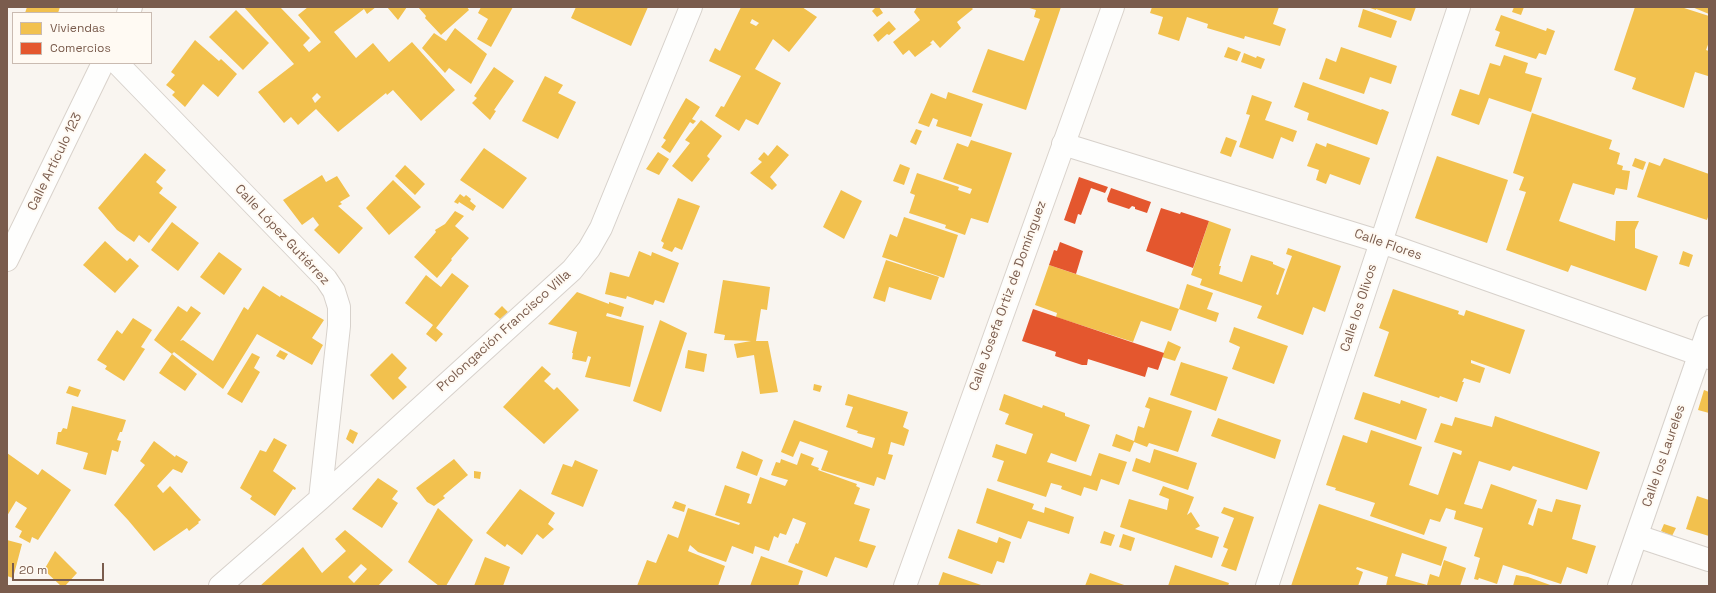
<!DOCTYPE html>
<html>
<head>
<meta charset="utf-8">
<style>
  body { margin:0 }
  #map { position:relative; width:1716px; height:593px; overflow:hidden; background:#f9f5f0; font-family:"Space Grotesk",sans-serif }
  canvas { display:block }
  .frame { position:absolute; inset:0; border:8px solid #7a5c4d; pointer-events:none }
  .legend { position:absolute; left:12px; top:12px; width:140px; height:52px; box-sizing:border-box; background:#fffaf3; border:1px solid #cabbb1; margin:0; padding:5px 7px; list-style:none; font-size:12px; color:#7a5c4d }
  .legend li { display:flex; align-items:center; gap:8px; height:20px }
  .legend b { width:20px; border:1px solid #cabbb1 }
  .scale { position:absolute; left:12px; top:563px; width:92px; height:18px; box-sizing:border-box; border:2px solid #7a5c4d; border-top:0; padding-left:5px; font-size:12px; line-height:14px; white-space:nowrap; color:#7a5c4d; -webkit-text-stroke:3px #fffaf3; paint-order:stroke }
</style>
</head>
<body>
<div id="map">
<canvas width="1716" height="593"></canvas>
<div class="frame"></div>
<ul class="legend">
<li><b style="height:11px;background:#f2c14e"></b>Viviendas</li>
<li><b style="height:11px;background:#e4572e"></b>Comercios</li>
</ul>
<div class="scale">20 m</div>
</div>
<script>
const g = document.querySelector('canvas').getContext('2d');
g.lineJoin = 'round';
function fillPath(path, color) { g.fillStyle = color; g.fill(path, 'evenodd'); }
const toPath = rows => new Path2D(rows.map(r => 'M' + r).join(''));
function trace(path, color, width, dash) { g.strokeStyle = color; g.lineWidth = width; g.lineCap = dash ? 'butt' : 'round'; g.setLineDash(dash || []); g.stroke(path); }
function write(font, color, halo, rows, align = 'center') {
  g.font = font + ' "Space Grotesk",sans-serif'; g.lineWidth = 4; g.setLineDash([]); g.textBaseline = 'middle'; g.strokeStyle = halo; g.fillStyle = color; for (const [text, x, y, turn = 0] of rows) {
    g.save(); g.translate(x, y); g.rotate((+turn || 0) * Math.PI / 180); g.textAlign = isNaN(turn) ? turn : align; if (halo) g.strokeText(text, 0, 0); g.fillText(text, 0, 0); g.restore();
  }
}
fillPath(toPath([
  [27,7,60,7,58,13,25,13],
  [244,7,280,7,310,38,303,45,309,52,321,42,298,15,308,7,376,7,367,14,364,9,334,32,356,58,373,43,389,62,412,42,455,90,421,121,393,90,387,95,386,93,338,132,316,109,298,125,291,117,284,123,258,92,294,64],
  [317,93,321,97,315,103,312,98],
  [387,7,407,7,398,20],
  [418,7,467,7,469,10,441,35,425,18,426,16],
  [481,7,513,7,491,47,477,39,488,19,478,13],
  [576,7,648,7,631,46,571,18],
  [741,7,802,7,817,17,789,52,773,39,755,69,781,83,758,125,746,119,739,131,715,116,721,106,724,107,725,105,741,76,709,61,715,48,720,51],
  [752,19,759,23,756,26,750,23],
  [876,7,879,7,883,13,877,17,872,11],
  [917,7,971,7,973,9,957,22,961,28,940,48,933,40,930,43,932,44,915,57,909,50,903,55,893,42,920,20,914,12],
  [1026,7,1061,7,1026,110,972,92,988,49,1024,61,1040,19,1034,17,1036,10],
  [1152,7,1279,7,1273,24,1286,29,1280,46,1245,36,1244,39,1207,28,1208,24,1187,17,1179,41,1158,34,1163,17,1150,13],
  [1367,7,1416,7,1411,21,1376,9,1376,10],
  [1514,7,1524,7,1521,15,1512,12],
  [1635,7,1681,7,1709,16,1709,42,1706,50,1709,51,1709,72,1708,76,1695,72,1684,108,1632,89,1636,78,1614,70],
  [1692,7,1709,7,1709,14],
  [1363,9,1397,21,1391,38,1358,27],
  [236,10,269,43,243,70,209,37],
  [1501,15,1546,31,1547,28,1555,31,1546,55,1539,53,1536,59,1495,46,1500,32,1495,30],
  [889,21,896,29,889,35,887,34,878,42,873,35],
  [455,28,487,54,471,84,449,68,445,73,422,48,434,33,446,41],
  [195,40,219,61,221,59,237,74,218,97,203,84,185,107,172,95,175,92,166,85,175,75,171,72],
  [1228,47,1241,52,1237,61,1224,57],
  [1341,47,1397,66,1391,84,1370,77,1364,94,1319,79,1326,58,1336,62],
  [1244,53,1256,58,1257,56,1265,59,1261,69,1241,62],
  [1504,55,1528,63,1525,73,1542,78,1531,112,1489,98,1479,125,1451,115,1460,89,1479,95,1490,63,1500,66],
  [494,67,514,81,494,110,496,111,490,120,472,103,477,98,474,96],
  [545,76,563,85,558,93,576,102,558,139,522,121],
  [1303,82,1381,110,1382,109,1389,112,1377,145,1307,120,1309,113,1294,107],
  [948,92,983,104,971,137,936,126,938,120,933,118,929,127,918,123,931,93,946,99],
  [1252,95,1272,102,1265,120,1297,131,1293,142,1281,137,1273,159,1239,147,1250,115,1246,114],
  [686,98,700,107,692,119,696,121,693,124,690,122,670,153,661,147,666,140,663,138],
  [1532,113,1612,140,1609,149,1620,153,1617,164,1623,166,1622,170,1630,171,1627,190,1616,188,1614,195,1573,183,1559,221,1615,241,1616,221,1639,221,1635,230,1635,248,1658,256,1646,291,1571,265,1568,272,1506,250,1526,192,1519,190,1524,177,1513,173],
  [701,120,722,136,707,156,710,159,692,182,672,166,690,143,685,140],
  [916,129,922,131,916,145,910,142],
  [1226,137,1237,141,1231,157,1220,153],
  [971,140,1012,153,988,223,971,218,965,235,945,228,946,225,909,213,915,195,910,193,917,173,959,187,958,190,970,194,972,189,943,179,957,143,968,147],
  [1316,143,1326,147,1327,143,1370,158,1360,185,1330,174,1326,184,1316,180,1319,170,1307,166],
  [777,145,789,155,770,177,777,185,772,190,750,173,762,162,758,159,764,152,768,156],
  [484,148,527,178,503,209,460,180],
  [658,152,669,159,659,175,646,169],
  [145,153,166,170,156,182,163,188,159,193,177,207,149,243,139,235,134,242,117,230,98,208],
  [1437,156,1508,180,1487,243,1415,218],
  [1635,158,1646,162,1643,170,1632,166],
  [1664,158,1709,174,1709,214,1707,220,1637,197,1649,162,1660,166],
  [900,164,910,168,904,185,893,181],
  [405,165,425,184,415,195,395,176],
  [322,175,326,182,337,176,350,196,340,202,342,204,338,206,363,228,339,254,314,230,319,225,313,217,302,225,283,200],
  [393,180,421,207,389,235,366,208],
  [841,190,862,201,844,239,823,227],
  [460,194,464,197,466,195,471,199,470,201,476,206,473,211,459,202,458,204,454,202],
  [678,198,700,206,682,250,675,247,672,252,662,248,664,243,661,241],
  [455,211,464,216,455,226,469,238,451,259,452,260,437,278,414,257,436,232,435,230,445,224],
  [904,217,958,235,944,278,882,257,890,234,897,237],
  [1209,221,1231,229,1219,266,1221,266,1219,274,1242,282,1251,255,1273,262,1273,264,1285,269,1276,294,1278,295,1292,256,1286,254,1288,248,1341,266,1325,312,1313,307,1303,335,1257,318,1262,306,1200,285,1202,279,1191,275],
  [172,222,199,243,178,271,151,250],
  [105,241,127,261,130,258,139,266,115,293,83,265],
  [639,251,651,256,652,252,679,263,664,303,655,300,653,305,627,296,626,299,605,294,610,272,629,277],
  [1683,251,1693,255,1689,267,1679,264],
  [219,252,242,269,224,295,200,277],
  [886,260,939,277,931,300,889,287,885,302,873,298],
  [1049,265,1179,309,1171,331,1141,321,1133,342,1056,317,1057,313,1035,305],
  [452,273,469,286,436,328,443,334,436,342,426,334,433,325,405,303,426,275,441,287],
  [723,280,770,287,767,310,761,309,756,341,768,341,778,392,760,394,754,355,737,358,734,344,751,341,724,340,725,335,714,333],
  [1187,284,1213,293,1207,309,1219,313,1216,322,1179,309],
  [263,286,280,297,281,295,324,320,312,338,323,345,312,365,257,334,223,389,174,352,172,354,154,340,178,306,187,312,191,306,201,313,180,341,183,340,213,361,244,307,248,310],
  [1393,289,1459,311,1458,314,1464,316,1466,310,1525,330,1510,374,1471,360,1471,363,1485,368,1480,383,1464,378,1462,382,1464,382,1457,402,1440,396,1439,398,1374,376,1389,332,1379,328],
  [577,292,609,304,609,302,624,307,621,317,607,313,606,316,644,326,630,387,585,377,591,357,588,356,586,362,572,359,573,353,572,353,577,332,548,324],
  [502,306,508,312,500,319,494,314],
  [133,318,152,330,141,347,145,349,124,381,105,369,107,366,97,360,117,330,122,334],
  [660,320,687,333,661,412,633,401],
  [1234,327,1288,346,1274,384,1232,369,1240,347,1229,342],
  [1168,341,1181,347,1175,361,1162,357],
  [280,350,288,354,284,360,276,356],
  [688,350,707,354,704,372,685,368],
  [252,353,260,357,254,368,260,372,242,403,227,394],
  [392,353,407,368,398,378,407,387,393,400,370,375],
  [172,354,197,374,185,391,159,373],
  [1181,362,1228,377,1216,411,1170,395],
  [542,366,551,374,544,381,554,390,557,387,579,410,544,444,503,407],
  [814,384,822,386,820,392,813,390],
  [69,386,81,390,78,397,66,393],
  [1704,390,1709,392,1709,413,1698,410],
  [1363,392,1400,404,1401,400,1427,409,1416,440,1354,419],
  [848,394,908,412,903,427,909,430,904,446,891,442,888,454,893,455,885,480,877,477,874,486,821,470,828,451,800,441,793,457,781,452,794,420,872,448,875,438,857,433,858,431,846,427,853,407,845,405],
  [1004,394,1042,408,1043,405,1065,413,1065,416,1090,425,1076,462,1051,453,1047,462,1091,476,1099,453,1127,462,1119,485,1101,479,1097,491,1084,487,1081,496,1061,489,1062,486,1051,483,1046,497,997,481,1004,461,992,457,996,444,1026,454,1033,434,1005,424,1009,414,999,410],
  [1149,397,1192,411,1178,452,1149,443,1147,447,1134,442,1130,452,1112,446,1116,434,1134,441,1138,426,1144,428,1150,409,1145,407],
  [72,406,126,420,122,432,120,432,117,440,121,441,118,452,112,450,106,475,83,469,88,453,56,444,58,432,61,432,63,428,67,429],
  [1495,416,1600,452,1587,490,1513,466,1510,471,1479,461,1464,504,1482,509,1491,484,1537,500,1528,524,1533,526,1538,508,1552,512,1556,499,1581,505,1572,539,1596,546,1587,574,1567,567,1561,584,1503,565,1497,584,1479,578,1478,580,1474,579,1480,558,1474,556,1483,528,1454,519,1456,511,1446,508,1440,522,1430,519,1424,535,1370,516,1375,503,1335,490,1336,488,1326,485,1343,435,1367,443,1371,430,1422,447,1409,485,1438,495,1453,452,1461,455,1462,451,1434,442,1441,423,1452,426,1455,417,1492,427],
  [1218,418,1281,440,1275,459,1211,436],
  [350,429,358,433,353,444,346,439],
  [274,438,287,445,273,471,296,488,295,490,293,489,275,516,250,499,252,496,240,488,260,450,266,452],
  [154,441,175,457,176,455,188,462,182,473,173,469,157,486,163,493,170,486,201,520,198,522,199,523,189,531,187,528,154,551,128,520,114,505,145,465,140,461],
  [1154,449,1197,463,1188,490,1132,471,1136,458,1150,463],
  [742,451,763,460,757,476,736,468],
  [7,453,38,475,42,469,71,490,38,540,32,537,30,543,19,537,22,531,15,527,27,508,16,501,7,516],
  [801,453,814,458,811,465,819,468,818,470,857,484,856,486,860,488,854,504,870,509,859,541,876,546,867,568,835,557,827,577,788,562,796,543,798,544,806,523,793,518,786,535,780,533,778,538,774,536,769,551,755,546,753,554,732,546,726,562,698,552,690,545,688,551,725,566,718,586,637,586,647,560,656,563,668,534,678,538,688,508,739,525,740,523,715,515,725,485,750,494,747,503,751,504,760,477,785,486,788,480,771,475,776,462,780,463,781,459,797,465],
  [454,459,468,475,443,496,445,498,434,506,427,502,416,488],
  [575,460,598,470,583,507,551,494,563,464,572,467],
  [474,471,481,472,480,479,474,478],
  [378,478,398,491,392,499,398,503,382,528,352,509],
  [1163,486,1194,497,1187,515,1191,512,1200,526,1195,529,1219,537,1212,558,1120,527,1129,499,1167,510,1169,499,1159,495],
  [987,488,1034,504,1032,509,1044,513,1045,507,1074,517,1069,534,1028,521,1021,539,976,523],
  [520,489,555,513,548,524,554,529,543,539,537,534,522,555,507,544,505,547,486,533],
  [1697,496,1709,500,1709,536,1686,529],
  [675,501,686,505,684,512,672,508],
  [1319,504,1447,547,1441,566,1402,553,1395,576,1427,585,1430,574,1439,577,1444,560,1466,568,1460,586,1386,586,1388,577,1357,567,1356,569,1363,572,1358,586,1291,586],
  [1224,507,1254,517,1236,571,1221,566,1228,549,1223,547,1234,518,1221,513],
  [438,508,473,540,446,586,439,586,408,562],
  [1664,524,1676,528,1672,536,1661,531],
  [958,529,997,543,999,537,1011,542,1004,563,997,561,992,574,948,558],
  [345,530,393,570,378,586,260,586,303,547,322,573,346,551,335,539],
  [361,564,367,569,354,583,348,577],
  [1104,531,1115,535,1111,546,1100,543],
  [1123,534,1135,538,1131,551,1119,547],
  [7,540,22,544,13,578,7,576],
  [55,551,77,573,65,586,61,586,44,570],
  [761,556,803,571,798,586,750,586],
  [485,557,510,567,503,586,474,586],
  [1175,565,1229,583,1228,586,1168,586],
  [943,572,984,586,938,586],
  [1090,573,1127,586,1085,586],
  [1516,575,1528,577,1553,586,1513,586]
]), '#f2c14e');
fillPath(toPath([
  [1079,177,1108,187,1105,193,1091,188,1081,215,1078,214,1075,224,1064,220],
  [1111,188,1151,202,1147,213,1135,209,1135,207,1132,206,1129,209,1108,202,1107,199],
  [1161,208,1180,214,1181,212,1209,221,1193,268,1146,251],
  [1060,242,1083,251,1076,274,1049,265,1054,250,1057,251],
  [1033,309,1164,353,1158,370,1148,367,1145,377,1088,359,1087,365,1082,365,1055,356,1056,352,1022,341]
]), '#e4572e');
const street = toPath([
  [117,63,326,279,334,291,339,307,339,326,320,499],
  [1063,144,1381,242,1709,358],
  [1637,536,1709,560],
  [220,586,320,499,572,270,589,249,601,228,691,7],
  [1267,586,1459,7],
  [1619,586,1709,327]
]);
const secondary = toPath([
  [128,13,131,7],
  [7,260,103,63],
  [905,586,1113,7]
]);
trace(street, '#d7d1cb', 24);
trace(secondary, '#d9d2cb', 24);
trace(street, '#fefefd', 22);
trace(secondary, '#fefefd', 22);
write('13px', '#7a5c4d', '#fffaf3', [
  ["Calle Artículo 123",55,162,-64],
  ["Calle López Gutiérrez",282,235,47],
  ["Calle Flores",1388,245,19],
  ["Calle Josefa Ortiz de Domínguez",1008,296,-70],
  ["Calle los Olivos",1359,308,-72],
  ["Prolongación Francisco Villa",504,331,-42],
  ["Calle los Laureles",1664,456,-71]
]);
</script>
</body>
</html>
